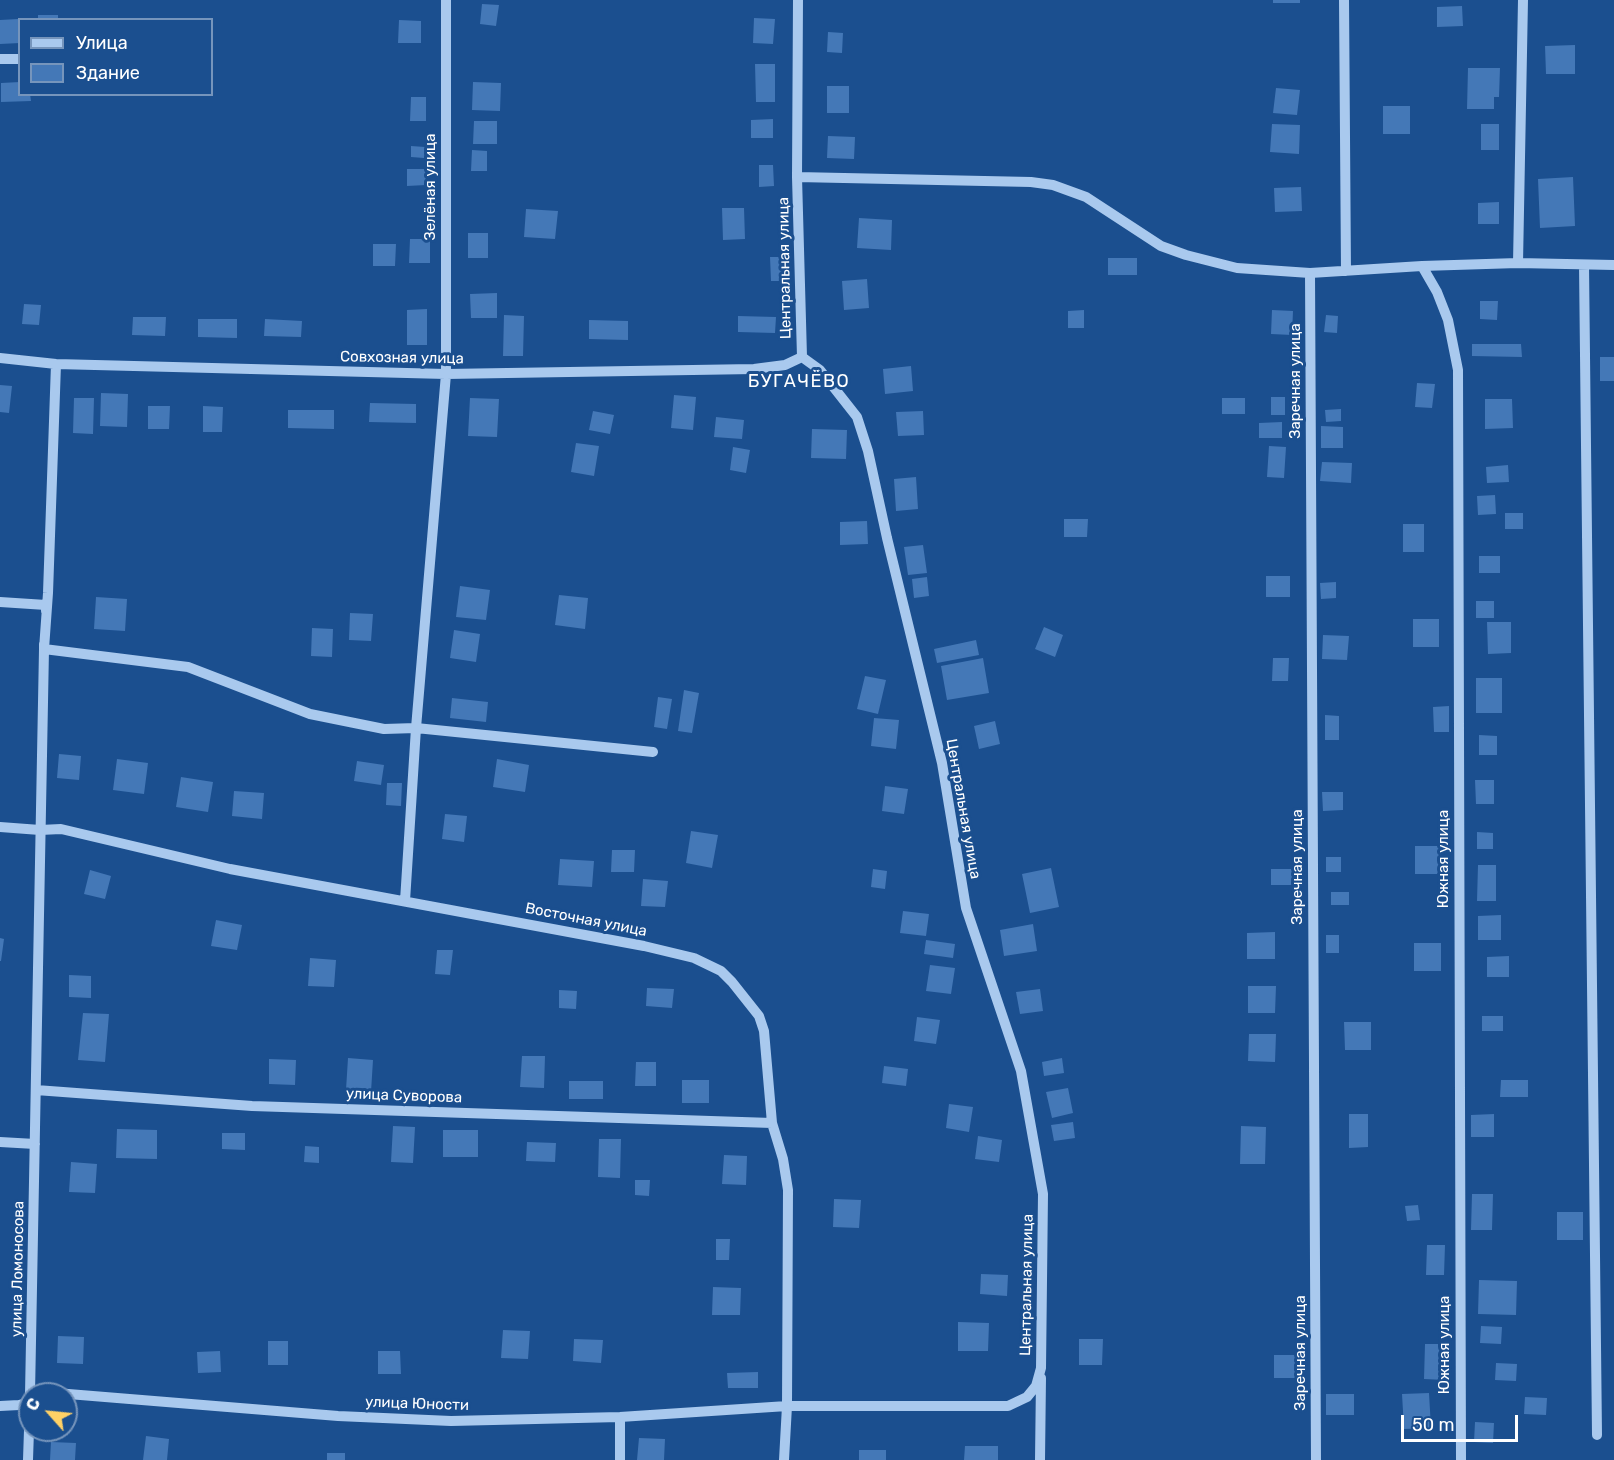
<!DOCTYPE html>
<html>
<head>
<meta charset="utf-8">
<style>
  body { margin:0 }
  #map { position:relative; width:1614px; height:1460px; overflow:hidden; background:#1b4f8f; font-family:Rubik,sans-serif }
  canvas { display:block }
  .legend { position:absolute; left:18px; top:18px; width:195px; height:78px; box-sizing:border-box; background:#1b4f8f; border:2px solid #7695bc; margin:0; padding:8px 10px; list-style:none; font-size:18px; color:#fff }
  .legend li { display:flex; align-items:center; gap:12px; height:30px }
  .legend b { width:30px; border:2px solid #7695bc }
  .north { position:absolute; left:18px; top:1382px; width:60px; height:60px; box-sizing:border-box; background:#1b4f8f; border:2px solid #7695bc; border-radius:50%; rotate:297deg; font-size:16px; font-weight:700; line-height:24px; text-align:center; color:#fff }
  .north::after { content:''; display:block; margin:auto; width:21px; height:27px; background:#ffd166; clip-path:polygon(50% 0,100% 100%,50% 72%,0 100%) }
  .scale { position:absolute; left:1401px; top:1415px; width:117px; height:27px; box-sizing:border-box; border:3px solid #fff; border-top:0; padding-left:8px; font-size:18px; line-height:21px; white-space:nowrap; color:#fff; -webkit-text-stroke:4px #1b4f8f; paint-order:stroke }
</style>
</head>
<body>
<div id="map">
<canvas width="1614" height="1460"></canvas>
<ul class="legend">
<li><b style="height:8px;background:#a9c9ee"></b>Улица</li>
<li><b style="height:16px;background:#4478b7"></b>Здание</li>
</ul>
<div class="north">С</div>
<div class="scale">50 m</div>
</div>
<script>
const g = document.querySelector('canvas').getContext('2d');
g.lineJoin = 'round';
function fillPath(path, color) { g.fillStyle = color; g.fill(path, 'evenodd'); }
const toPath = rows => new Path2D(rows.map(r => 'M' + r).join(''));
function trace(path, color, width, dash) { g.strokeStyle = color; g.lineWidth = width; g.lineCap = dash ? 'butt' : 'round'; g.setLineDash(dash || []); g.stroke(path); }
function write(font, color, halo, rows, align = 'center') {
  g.font = font + ' Rubik,sans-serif'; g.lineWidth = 6; g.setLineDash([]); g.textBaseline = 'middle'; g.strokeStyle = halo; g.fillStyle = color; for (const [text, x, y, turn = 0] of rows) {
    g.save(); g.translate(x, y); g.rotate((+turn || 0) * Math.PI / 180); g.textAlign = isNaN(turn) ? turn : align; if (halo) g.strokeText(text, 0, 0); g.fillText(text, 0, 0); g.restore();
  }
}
fillPath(toPath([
  [1273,0,1300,0,1300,3,1273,3],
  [482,4,499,5,496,26,480,24],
  [1462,6,1463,26,1437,27,1437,7],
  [38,15,58,15,58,20,38,20],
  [754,18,775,19,773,44,753,43],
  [18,19,20,43,0,44,0,20],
  [399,20,421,21,421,43,398,43],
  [828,32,843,33,842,53,827,52],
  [1575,45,1575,74,1546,74,1545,46],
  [755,64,775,64,775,102,756,102],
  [1468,68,1500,68,1499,97,1494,97,1494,109,1467,109],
  [20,82,20,94,30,94,31,101,1,102,1,83],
  [473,82,501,83,500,111,472,110],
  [827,86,849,86,849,113,827,113],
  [1276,88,1300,90,1297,115,1273,113],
  [411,97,426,97,426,121,410,121],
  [1383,106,1410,106,1410,134,1383,134],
  [773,119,773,138,751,138,751,120],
  [474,121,497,121,497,144,473,144],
  [1272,124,1300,125,1299,154,1270,152],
  [1481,124,1499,124,1499,150,1481,150],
  [828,136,855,137,854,159,827,158],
  [411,146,425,147,424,158,411,157],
  [472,150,487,151,487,171,471,171],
  [759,165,773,165,774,186,759,187],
  [407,169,426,169,426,185,407,186],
  [1573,177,1575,226,1540,228,1538,179],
  [1301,187,1302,211,1275,212,1274,188],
  [1499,202,1499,224,1478,224,1478,203],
  [722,208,744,208,745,239,723,240],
  [526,209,558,211,555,239,524,237],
  [859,218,892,220,891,250,857,248],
  [468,233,488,233,488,258,468,258],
  [410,239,430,239,430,263,409,263],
  [373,244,396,244,395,266,373,266],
  [770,257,782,257,783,281,771,281],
  [1108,258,1137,258,1137,275,1108,275],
  [867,279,869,308,844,310,842,281],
  [497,293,497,318,471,318,470,294],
  [1480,301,1498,301,1497,320,1480,319],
  [24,304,41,305,39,325,22,324],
  [427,309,427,345,407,345,407,310],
  [1084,310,1084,328,1068,328,1068,311],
  [1272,310,1293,311,1292,335,1271,334],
  [504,315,524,316,523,356,503,356],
  [1326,315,1338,316,1337,333,1324,332],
  [738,316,776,317,775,333,738,332],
  [133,317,166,317,165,336,132,335],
  [198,319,237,319,237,338,198,337],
  [265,319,302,321,301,337,264,336],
  [589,320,628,321,628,340,589,339],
  [1472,344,1521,344,1522,357,1472,356],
  [1600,357,1614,357,1614,381,1600,381],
  [911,366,913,391,885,394,883,369],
  [1417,383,1435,384,1432,408,1415,407],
  [0,385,12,386,9,413,0,412],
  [101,393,128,394,127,427,100,426],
  [674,395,696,397,693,430,671,428],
  [1271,397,1285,397,1285,415,1271,415],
  [74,398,94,398,93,434,73,433],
  [470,398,499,399,497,437,468,436],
  [1222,398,1245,398,1245,414,1222,414],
  [1485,399,1512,399,1513,428,1485,429],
  [370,403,416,404,416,423,369,422],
  [148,406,170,406,169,429,148,429],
  [203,406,223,407,222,432,203,432],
  [1341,409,1341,421,1326,422,1325,410],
  [288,410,334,410,334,429,288,428],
  [593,411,614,415,610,434,589,430],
  [923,411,924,435,898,436,896,412],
  [716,417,744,420,742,439,714,437],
  [1282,422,1282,438,1259,438,1259,423],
  [1321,426,1343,427,1343,448,1321,448],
  [812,429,847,430,846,459,811,458],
  [576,443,599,446,594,476,571,472],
  [1269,446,1286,447,1284,478,1267,477],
  [733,447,750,450,746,473,730,470],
  [1322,462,1352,463,1351,483,1320,481],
  [1508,465,1509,482,1487,483,1486,467],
  [916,477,918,509,896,511,894,479],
  [1495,495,1496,514,1478,515,1477,496],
  [1505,513,1523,513,1523,529,1505,529],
  [1064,519,1088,519,1087,537,1064,537],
  [867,521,868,544,840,545,840,522],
  [1403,524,1424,524,1424,552,1403,552],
  [923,545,927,573,908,575,904,547],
  [1479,556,1500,556,1500,573,1479,573],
  [1266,576,1290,576,1290,597,1266,597],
  [927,577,929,596,914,598,912,579],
  [1336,582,1336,598,1321,599,1320,583],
  [460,586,490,590,486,620,456,617],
  [559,595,588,598,585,629,555,625],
  [96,597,127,599,125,631,94,629],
  [1476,601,1494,601,1494,618,1476,618],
  [350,613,373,614,371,641,349,640],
  [1413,619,1439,619,1439,647,1413,647],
  [1487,622,1511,622,1511,653,1488,654],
  [1044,627,1063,635,1055,657,1035,649],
  [312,628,333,629,332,657,311,656],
  [454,630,480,634,476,662,450,658],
  [1323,635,1349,636,1347,660,1322,659],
  [976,640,979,655,937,663,934,649],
  [983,658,989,693,947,700,941,666],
  [1273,658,1289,658,1288,681,1272,681],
  [865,676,886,680,878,714,857,709],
  [1476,678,1502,678,1502,713,1476,713],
  [684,690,699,693,692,733,678,731],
  [658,697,672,699,667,729,654,727],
  [452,698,488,702,486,722,450,718],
  [1449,706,1449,732,1434,732,1433,707],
  [1325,715,1339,716,1339,740,1325,740],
  [874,718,899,720,896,749,871,746],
  [995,721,1000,744,979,749,974,726],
  [1479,735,1497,736,1497,755,1479,755],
  [59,754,81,756,79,780,57,778],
  [117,759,148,763,144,794,113,790],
  [497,759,529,765,525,792,493,787],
  [357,761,384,765,381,785,354,781],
  [181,777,213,782,208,812,176,807],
  [1475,780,1494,780,1494,804,1476,804],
  [387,783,402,783,401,806,386,805],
  [885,786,908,789,904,814,882,811],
  [234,791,264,793,262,819,232,816],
  [1322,792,1343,792,1343,810,1323,811],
  [445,814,467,816,464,842,442,839],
  [691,831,718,835,712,868,686,863],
  [1477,832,1493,833,1493,849,1477,849],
  [1415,846,1441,846,1442,874,1415,874],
  [612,850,635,850,634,872,611,872],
  [1326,857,1341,857,1341,872,1326,872],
  [560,859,594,861,592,887,558,885],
  [1478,865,1496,865,1496,901,1477,901],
  [1051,868,1059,907,1030,913,1022,874],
  [873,869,887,871,885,889,871,887],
  [1271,869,1292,869,1292,885,1271,885],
  [90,870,111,876,105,899,84,894],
  [643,879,668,881,665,907,641,906],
  [1331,892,1349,892,1349,905,1331,905],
  [903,911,929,914,926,936,900,933],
  [1501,915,1501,940,1478,940,1478,916],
  [216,920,242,925,237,950,211,946],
  [1033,924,1037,951,1004,956,1000,930],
  [1275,932,1275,959,1247,959,1247,933],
  [1326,935,1339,935,1339,953,1326,953],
  [0,938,4,939,1,961,0,961],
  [926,940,955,944,953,958,924,954],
  [1414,943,1441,943,1441,971,1414,971],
  [437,950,453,950,450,975,435,974],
  [1509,956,1509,977,1487,977,1487,957],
  [310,958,336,960,334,987,308,986],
  [930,965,955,968,951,994,926,991],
  [69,975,91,976,91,998,69,997],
  [1248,986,1276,986,1275,1013,1248,1013],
  [647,988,674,989,672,1008,646,1006],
  [1040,989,1043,1011,1020,1014,1016,992],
  [559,990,577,991,576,1009,559,1008],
  [83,1013,109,1014,105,1062,78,1060],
  [1482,1016,1503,1016,1503,1031,1482,1031],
  [917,1017,940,1020,936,1044,914,1041],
  [1344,1022,1371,1022,1371,1050,1345,1050],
  [1249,1034,1276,1034,1275,1062,1248,1061],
  [522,1056,545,1056,544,1088,520,1087],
  [348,1058,373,1060,371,1092,346,1090],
  [1062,1058,1064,1073,1044,1076,1042,1062],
  [269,1059,296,1060,295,1085,269,1084],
  [636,1062,656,1062,656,1086,635,1086],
  [884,1066,908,1069,906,1086,882,1083],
  [682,1080,709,1080,709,1103,682,1103],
  [1501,1080,1528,1080,1528,1097,1500,1097],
  [569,1081,603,1081,603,1099,569,1099],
  [1068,1088,1073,1113,1052,1118,1046,1092],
  [949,1104,973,1107,969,1132,946,1128],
  [1349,1114,1368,1114,1368,1147,1349,1148],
  [1494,1114,1494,1137,1471,1137,1471,1115],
  [1073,1122,1075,1138,1054,1141,1051,1125],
  [393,1126,415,1127,413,1163,391,1162],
  [1241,1126,1266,1127,1265,1164,1240,1164],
  [117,1129,157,1130,157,1159,116,1158],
  [443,1130,478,1130,478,1157,443,1157],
  [222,1133,245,1133,245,1150,222,1149],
  [978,1136,1002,1140,999,1162,975,1159],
  [599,1139,621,1139,620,1178,598,1177],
  [527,1142,556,1143,555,1162,526,1161],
  [305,1146,319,1147,319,1163,304,1162],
  [724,1155,747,1156,746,1185,722,1184],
  [71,1162,97,1164,95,1193,69,1192],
  [635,1180,650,1180,649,1196,635,1195],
  [1472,1194,1493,1194,1492,1230,1471,1230],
  [834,1199,861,1200,859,1228,833,1227],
  [1418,1205,1420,1220,1407,1221,1405,1206],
  [1557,1212,1583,1212,1583,1240,1557,1240],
  [716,1239,730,1239,729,1260,716,1260],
  [1427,1245,1445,1245,1444,1275,1426,1275],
  [981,1274,1008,1275,1007,1296,980,1294],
  [1479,1280,1517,1281,1516,1315,1478,1314],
  [713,1287,741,1288,740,1315,712,1315],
  [958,1322,989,1323,988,1351,958,1351],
  [1481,1326,1502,1327,1501,1344,1480,1343],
  [503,1330,530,1331,528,1359,501,1358],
  [58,1336,84,1337,83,1364,57,1363],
  [574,1339,603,1340,601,1363,573,1361],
  [1079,1339,1103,1339,1102,1365,1079,1365],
  [268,1341,288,1341,288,1365,268,1365],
  [1425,1344,1445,1344,1445,1380,1424,1379],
  [220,1351,221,1372,198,1373,197,1352],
  [378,1351,400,1351,401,1374,378,1374],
  [1274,1355,1296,1355,1296,1378,1274,1378],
  [1496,1363,1517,1364,1516,1381,1495,1380],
  [758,1372,758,1388,728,1388,727,1373],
  [1429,1393,1431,1428,1404,1429,1402,1394],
  [1326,1394,1354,1394,1354,1415,1326,1415],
  [1525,1397,1547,1398,1546,1415,1524,1414],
  [1475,1422,1494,1423,1493,1443,1474,1442],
  [146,1436,169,1439,167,1460,143,1460],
  [639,1438,665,1439,664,1460,637,1460],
  [51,1442,76,1443,75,1460,50,1460],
  [965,1446,998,1446,998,1460,964,1460],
  [859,1450,886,1450,886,1460,859,1460],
  [327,1453,345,1453,345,1460,327,1460]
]), '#4478b7');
trace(toPath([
  [1344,0,1346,271],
  [0,59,20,59],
  [797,177,1031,182,1053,185,1086,197,1161,246,1186,255,1237,268,1310,273,1422,266,1518,263,1614,265],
  [1518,263,1523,0],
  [1584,265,1597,1435],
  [1422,266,1437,292,1448,320,1458,370,1461,1460],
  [1310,273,1316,1460],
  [0,358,56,364,446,374,754,369,785,365,802,357],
  [0,602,46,605,46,611],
  [44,644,44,649,188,667,310,714,384,729,416,728,653,752],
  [0,827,40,830,61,829,230,869,644,946,694,958,721,971,732,982,759,1016,764,1031,772,1123,783,1159,788,1190,787,1406,784,1460],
  [405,901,416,728,446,374,446,0],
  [36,1090,252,1106,772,1123],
  [0,1142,35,1144],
  [30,1394,44,649,48,593,56,364],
  [46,1394,56,1393,338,1416,451,1421,620,1417,787,1406,1008,1406,1027,1397,1036,1386,1041,1368,1043,1194,1021,1071,966,908,942,763,887,538,868,451,857,417,820,370,802,357,797,177,798,0],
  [0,1406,19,1405,30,1402],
  [28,1460,30,1400],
  [620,1460,620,1417],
  [1040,1460,1041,1378]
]), '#a9c9ee', 10);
write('15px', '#fff', '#1b4f8f', [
  ["Зелёная улица",431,187,-90],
  ["Центральная улица",785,268,-91],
  ["Совхозная улица",402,358,1],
  ["Заречная улица",1296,381,-90],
  ["Центральная улица",963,809,80],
  ["Южная улица",1444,859,-90],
  ["Заречная улица",1298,867,-90],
  ["Восточная улица",586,920,11],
  ["улица Суворова",404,1096,2],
  ["улица Ломоносова",18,1269,-89],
  ["Центральная улица",1027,1285,-89],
  ["Южная улица",1445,1345,-90],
  ["Заречная улица",1301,1353,-90],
  ["улица Юности",417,1404,2]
]);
g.letterSpacing = '1.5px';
write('18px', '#fff', '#1b4f8f', [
  ["БУГАЧЁВО",799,382]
]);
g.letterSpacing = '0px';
</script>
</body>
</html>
